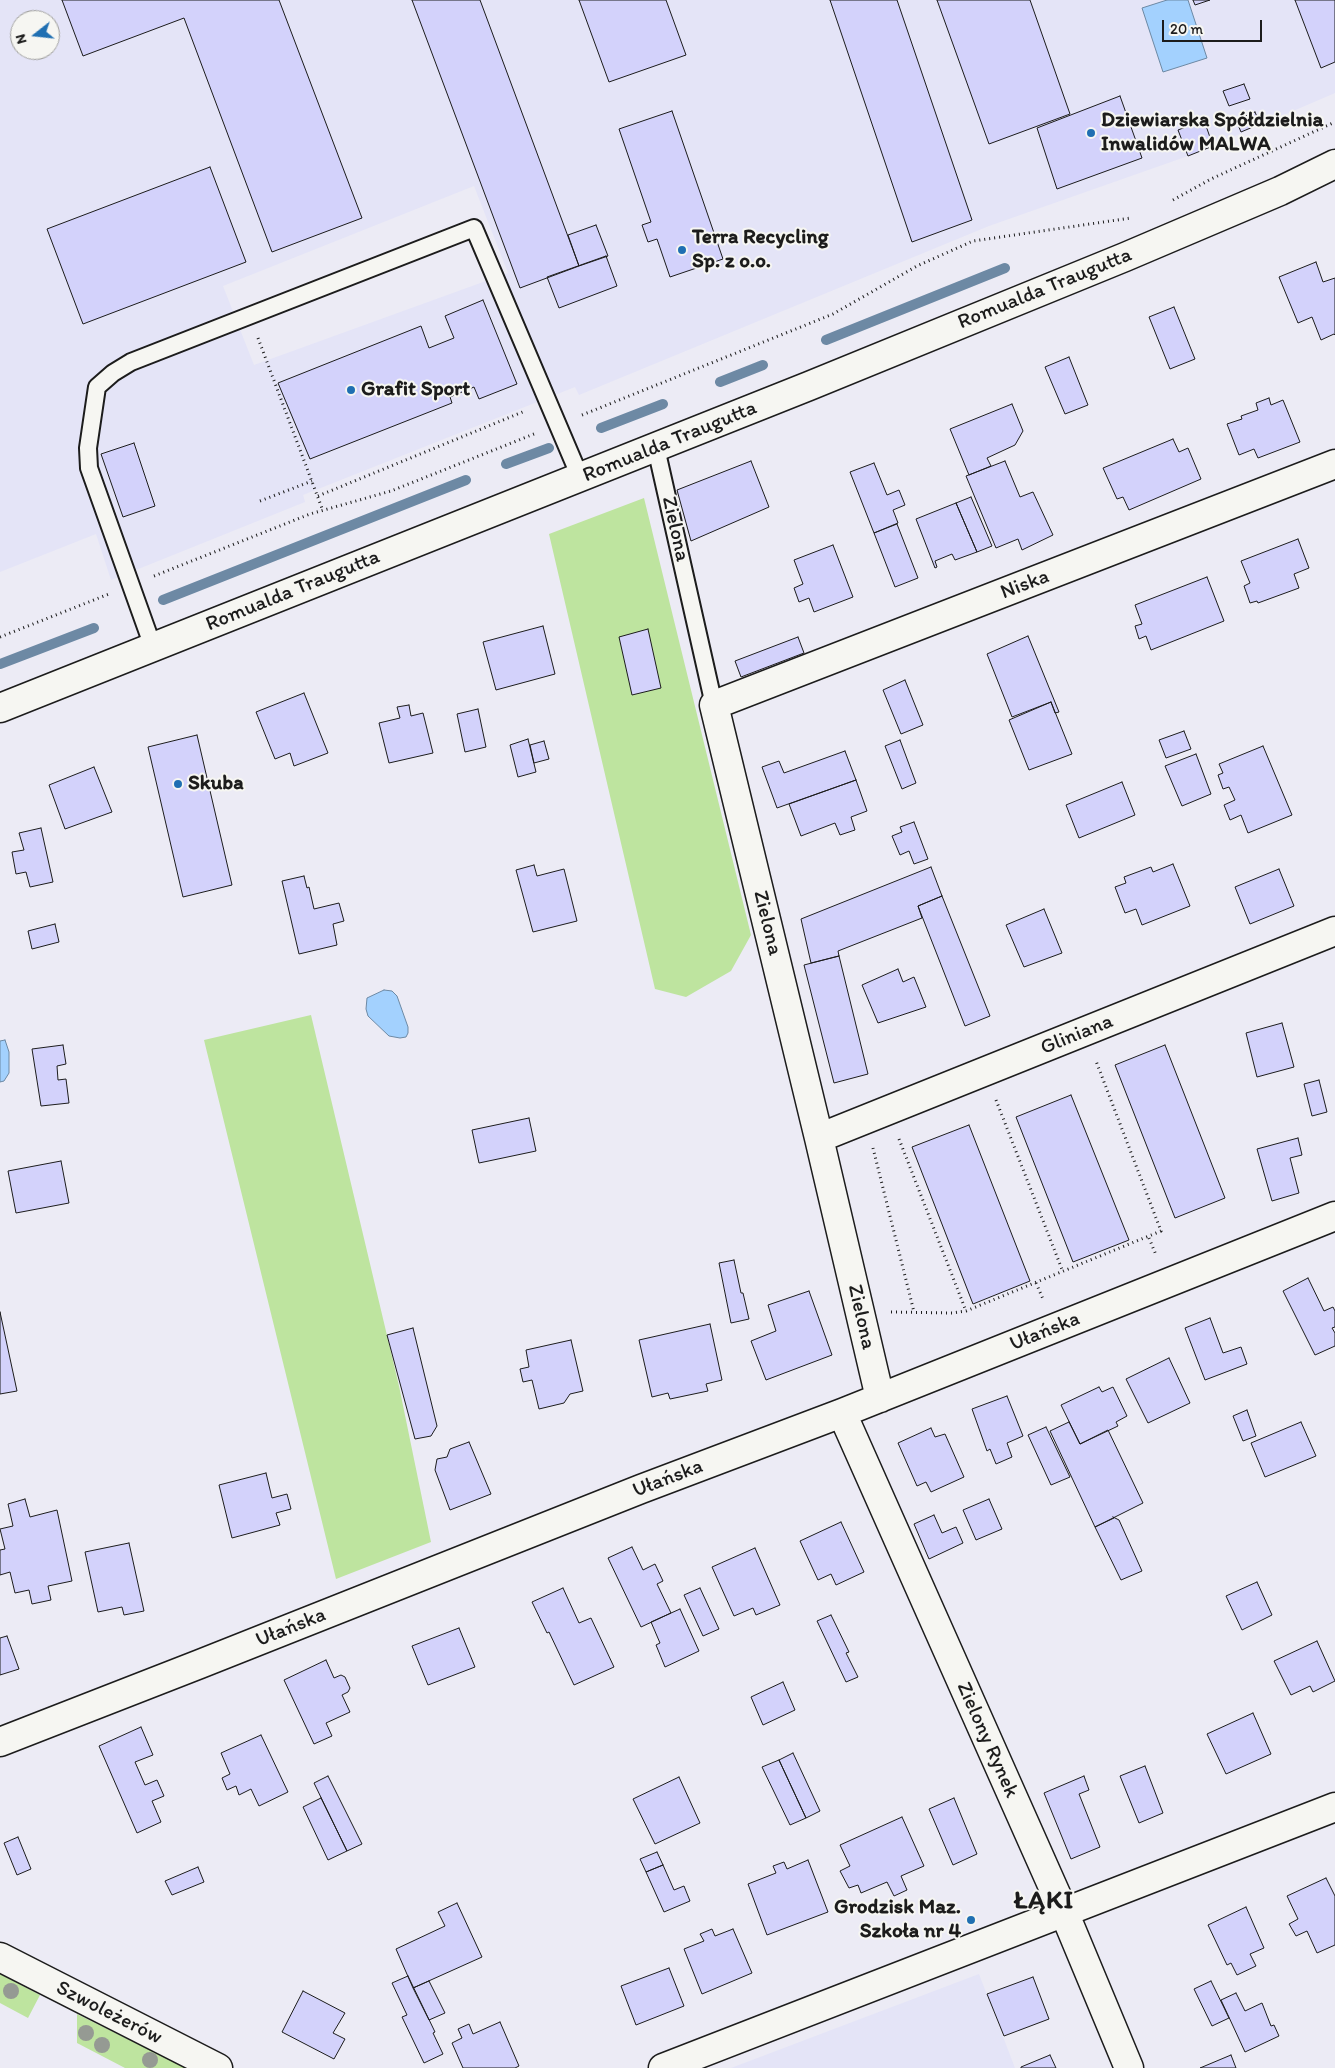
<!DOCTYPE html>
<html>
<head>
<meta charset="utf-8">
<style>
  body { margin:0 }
  #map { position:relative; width:1335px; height:2068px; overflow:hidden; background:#ecebf5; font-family:Itim,sans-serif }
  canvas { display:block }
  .north { position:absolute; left:10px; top:10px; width:50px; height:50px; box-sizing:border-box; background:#f6f6f2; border:1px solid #9f9f9c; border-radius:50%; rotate:254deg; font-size:14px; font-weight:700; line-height:20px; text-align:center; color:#1c1c1c }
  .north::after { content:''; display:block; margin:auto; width:18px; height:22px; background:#1f6fb2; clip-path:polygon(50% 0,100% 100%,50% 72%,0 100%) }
  .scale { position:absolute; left:1162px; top:20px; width:100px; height:22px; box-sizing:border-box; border:2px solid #1c1c1c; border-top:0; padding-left:6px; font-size:15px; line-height:18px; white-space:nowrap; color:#1c1c1c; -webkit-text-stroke:4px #f6f6f2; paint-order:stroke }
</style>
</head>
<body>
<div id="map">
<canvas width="1335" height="2068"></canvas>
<div class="north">N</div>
<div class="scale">20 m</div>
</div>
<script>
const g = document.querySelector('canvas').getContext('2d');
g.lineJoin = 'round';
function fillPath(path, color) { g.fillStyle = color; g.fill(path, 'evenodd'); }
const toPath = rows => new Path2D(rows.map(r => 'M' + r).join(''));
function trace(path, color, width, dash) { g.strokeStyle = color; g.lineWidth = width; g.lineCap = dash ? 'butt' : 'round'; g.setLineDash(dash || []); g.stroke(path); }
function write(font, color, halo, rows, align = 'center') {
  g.font = font + ' Itim,sans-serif'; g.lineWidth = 4; g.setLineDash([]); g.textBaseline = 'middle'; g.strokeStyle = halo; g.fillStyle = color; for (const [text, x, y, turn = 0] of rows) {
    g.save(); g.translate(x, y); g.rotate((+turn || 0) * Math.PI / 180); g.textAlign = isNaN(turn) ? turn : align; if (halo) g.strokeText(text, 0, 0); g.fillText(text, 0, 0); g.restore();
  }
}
fillPath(toPath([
  [0,0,1335,0,1335,93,1188,156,989,226,579,395,575,387,303,495,305,502,111,580,96,534,0,572],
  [20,20,50,20,50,50,20,50],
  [474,186,508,273,254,365,223,286],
  [979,1974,1015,2068,731,2068]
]), '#e4e4f7');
fillPath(toPath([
  [644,498,751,935,731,971,686,997,655,989,549,534],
  [311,1015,399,1386,431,1542,336,1579,204,1040],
  [0,1974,40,1995,28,2018,0,2003],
  [77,2014,186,2068,125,2068,77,2043]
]), '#bee49f');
const water = toPath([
  [1167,0,1188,0,1207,58,1163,72,1142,8,1167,0],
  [384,990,392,991,397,996,408,1027,408,1033,406,1037,400,1038,389,1036,368,1016,366,1009,367,998,384,990],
  [5,1040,9,1052,9,1073,4,1081,0,1082,0,1041,5,1040]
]);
fillPath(water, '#a3d1fe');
trace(water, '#6d89a4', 1);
trace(toPath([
  [826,340,1005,268],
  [720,382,763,365],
  [601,428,663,404],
  [506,464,549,448],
  [163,600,466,480],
  [0,664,94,628]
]), '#6d89a4', 10);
const building = toPath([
  [62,0,279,0,362,218,272,252,184,18,83,56,62,0],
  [412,0,480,0,579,266,520,288,412,0],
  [579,0,666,0,686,55,609,82,579,0],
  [830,0,897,0,972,220,912,242,830,0],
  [937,0,1030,0,1070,114,989,144,937,0],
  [1193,0,1210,0,1195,5,1193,0],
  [1295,0,1335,0,1335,62,1321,68,1295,0],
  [1244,84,1250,99,1229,106,1223,91,1244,84],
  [1120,96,1142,158,1057,189,1037,128,1120,96],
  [672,111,723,259,670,277,657,239,648,242,642,225,651,222,619,129,672,111],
  [1255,112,1260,124,1241,132,1236,120,1255,112],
  [1204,120,1213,146,1188,156,1178,130,1204,120],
  [210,167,246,262,83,324,47,229,210,167],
  [596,225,608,256,579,266,568,235,596,225],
  [606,256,617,286,559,308,547,277,606,256],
  [1316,262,1323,282,1335,278,1335,335,1334,334,1321,340,1312,317,1298,323,1279,277,1316,262],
  [483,300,517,384,479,399,474,387,450,397,452,403,310,459,278,383,421,326,429,348,454,338,445,316,483,300],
  [1174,307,1195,359,1170,369,1149,317,1174,307],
  [1069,357,1088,405,1065,414,1045,367,1069,357],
  [1269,398,1271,405,1283,400,1300,442,1258,458,1254,449,1239,455,1227,424,1242,419,1241,416,1258,410,1256,403,1269,398],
  [1012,404,1023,431,1015,445,987,458,991,466,969,475,950,429,1012,404],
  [1173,439,1179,452,1188,448,1201,479,1129,510,1123,497,1117,499,1103,468,1173,439],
  [134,443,155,506,123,517,101,454,134,443],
  [751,461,769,507,691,541,677,490,751,461],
  [1005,461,1020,497,1033,492,1053,535,1022,550,1018,539,996,548,966,476,1005,461],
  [874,463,887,495,899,490,905,505,893,510,898,523,874,533,850,472,874,463],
  [971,497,992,546,977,552,956,503,971,497],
  [956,503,977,552,955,560,952,554,935,561,937,567,935,568,916,519,956,503],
  [897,524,918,578,895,587,874,533,897,524],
  [1298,539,1309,568,1294,574,1299,588,1258,603,1257,601,1250,603,1244,586,1250,583,1241,561,1298,539],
  [833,545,853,597,814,612,809,598,799,602,794,588,803,584,794,560,833,545],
  [1207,577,1224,621,1151,650,1146,636,1139,639,1135,626,1142,624,1135,605,1207,577],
  [543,626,555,674,496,690,483,642,543,626],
  [648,629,661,688,632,695,619,637,648,629],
  [1028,636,1059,712,1055,713,1051,702,1012,717,987,654,1028,636],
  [798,637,804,653,741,677,735,661,798,637],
  [905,680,923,725,901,734,883,690,905,680],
  [304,693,328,753,294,766,290,753,275,759,256,712,304,693],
  [1051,702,1072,754,1029,770,1009,720,1051,702],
  [409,705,411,716,423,713,433,753,389,763,379,723,400,718,397,707,409,705],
  [478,709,486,747,465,752,457,714,478,709],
  [1184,731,1191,749,1166,758,1159,740,1184,731],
  [197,735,232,885,183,897,148,747,197,735],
  [528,739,536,772,518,777,510,745,528,739],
  [900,740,916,783,902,789,885,746,900,740],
  [544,741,549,759,534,763,530,745,544,741],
  [1263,746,1292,815,1248,833,1241,815,1230,820,1224,805,1235,800,1229,787,1223,789,1218,775,1223,773,1219,764,1263,746],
  [845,751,856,780,777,808,762,767,779,761,784,773,845,751],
  [1196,754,1211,794,1182,806,1165,766,1196,754],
  [94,767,112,812,65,829,49,785,94,767],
  [856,780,867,811,851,817,855,830,840,835,835,823,801,836,789,804,856,780],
  [1122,782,1135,815,1079,838,1066,805,1122,782],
  [914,822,928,859,914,864,909,851,900,855,892,836,902,832,900,827,914,822],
  [41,828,53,882,30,887,26,872,16,874,12,852,24,850,19,833,41,828],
  [1173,864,1190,906,1142,925,1136,909,1125,913,1115,887,1126,883,1124,877,1151,867,1153,872,1173,864],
  [534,865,537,876,564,869,577,921,533,932,516,870,534,865],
  [931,867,942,896,918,906,922,918,838,951,839,956,811,963,801,919,931,867],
  [1279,869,1294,906,1250,924,1235,887,1279,869],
  [304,876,307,888,309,887,314,909,339,903,344,921,333,924,337,945,299,954,282,881,304,876],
  [942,896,990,1016,965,1026,918,906,942,896],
  [1044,909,1062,953,1024,967,1006,925,1044,909],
  [55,924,59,942,32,949,28,931,55,924],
  [839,956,868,1074,834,1083,804,965,839,956],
  [898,969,903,982,914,977,926,1007,878,1023,862,985,898,969],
  [1282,1023,1294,1067,1257,1077,1246,1033,1282,1023],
  [63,1045,66,1064,57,1066,58,1080,66,1079,69,1103,41,1106,32,1049,63,1045],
  [1165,1045,1225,1198,1175,1218,1115,1065,1165,1045],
  [1319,1080,1327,1112,1312,1116,1304,1084,1319,1080],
  [1071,1095,1129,1240,1073,1262,1016,1117,1071,1095],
  [529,1118,536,1151,479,1163,472,1130,529,1118],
  [969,1125,1030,1281,973,1304,912,1147,969,1125],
  [1298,1138,1302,1155,1290,1158,1299,1193,1272,1201,1257,1149,1298,1138],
  [61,1161,69,1203,16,1213,8,1171,61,1161],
  [734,1260,741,1293,743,1293,749,1319,731,1323,719,1263,734,1260],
  [1308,1278,1324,1311,1333,1307,1335,1311,1335,1327,1332,1328,1335,1333,1335,1346,1315,1355,1283,1291,1308,1278],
  [809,1291,832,1355,766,1380,751,1341,776,1331,768,1305,809,1291],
  [0,1312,17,1391,0,1394,0,1312],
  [1210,1318,1223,1353,1241,1347,1247,1364,1205,1380,1185,1328,1210,1318],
  [710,1324,722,1380,706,1384,708,1391,670,1399,668,1393,652,1397,639,1340,710,1324],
  [413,1328,437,1426,431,1436,415,1439,387,1335,413,1328],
  [571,1340,583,1391,570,1394,564,1403,539,1409,532,1380,523,1382,520,1369,529,1367,526,1350,571,1340],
  [1169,1358,1190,1403,1148,1423,1126,1379,1169,1358],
  [1099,1387,1102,1392,1113,1387,1127,1416,1116,1422,1118,1426,1080,1444,1061,1405,1099,1387],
  [1007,1396,1023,1436,1007,1443,1012,1457,996,1464,990,1449,987,1451,972,1409,1007,1396],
  [1247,1410,1256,1436,1243,1441,1233,1416,1247,1410],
  [1069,1422,1080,1444,1108,1430,1143,1503,1095,1527,1050,1431,1069,1422],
  [1301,1422,1316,1456,1265,1477,1251,1443,1301,1422],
  [1046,1427,1070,1477,1051,1485,1028,1435,1046,1427],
  [931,1428,935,1437,945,1434,964,1477,931,1492,926,1482,917,1486,898,1443,931,1428],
  [469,1442,491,1494,450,1510,435,1470,437,1459,447,1457,450,1449,469,1442],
  [266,1473,272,1498,287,1494,291,1509,276,1513,280,1525,232,1538,219,1485,266,1473],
  [25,1499,30,1517,57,1510,72,1581,48,1586,51,1600,32,1604,29,1590,15,1593,10,1572,0,1575,0,1550,5,1549,0,1529,13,1526,8,1504,25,1499],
  [989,1499,1002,1529,976,1540,963,1510,989,1499],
  [934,1515,942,1533,956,1527,963,1543,929,1559,914,1524,934,1515],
  [1113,1517,1119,1520,1142,1571,1121,1580,1095,1527,1114,1518,1113,1517],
  [841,1522,864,1572,836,1585,831,1574,818,1580,800,1541,841,1522],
  [129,1543,144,1611,124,1615,122,1607,98,1612,85,1552,129,1543],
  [632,1547,643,1570,655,1564,663,1581,657,1584,671,1613,641,1627,608,1558,632,1547],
  [755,1548,780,1605,756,1615,753,1608,734,1616,712,1567,755,1548],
  [1257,1582,1272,1615,1242,1630,1226,1596,1257,1582],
  [563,1588,579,1623,591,1618,614,1667,574,1685,549,1632,547,1633,532,1602,563,1588],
  [700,1588,719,1629,703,1636,684,1595,700,1588],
  [680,1609,699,1651,665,1667,656,1645,660,1643,651,1622,680,1609],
  [831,1615,849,1652,846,1653,858,1677,846,1682,817,1621,831,1615],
  [459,1628,475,1667,428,1685,412,1646,459,1628],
  [7,1636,19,1669,0,1675,0,1638,7,1636],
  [1317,1641,1335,1681,1313,1692,1310,1686,1291,1695,1274,1661,1317,1641],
  [326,1660,334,1678,341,1675,345,1677,350,1688,348,1692,342,1695,350,1712,326,1723,332,1736,314,1744,284,1680,326,1660],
  [783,1682,795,1710,763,1725,751,1697,783,1682],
  [1253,1713,1271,1754,1226,1774,1207,1734,1253,1713],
  [141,1727,153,1755,135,1762,145,1785,157,1780,164,1796,152,1801,161,1822,137,1833,99,1746,141,1727],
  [261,1735,288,1792,259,1806,251,1789,239,1795,236,1786,227,1790,222,1778,230,1774,221,1753,261,1735],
  [793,1753,820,1811,806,1818,779,1760,793,1753],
  [779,1760,806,1818,790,1825,762,1767,779,1760],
  [1145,1766,1163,1813,1139,1823,1120,1776,1145,1766],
  [328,1776,362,1844,347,1851,314,1783,328,1776],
  [1084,1776,1089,1790,1079,1794,1100,1847,1071,1859,1044,1793,1084,1776],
  [679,1777,700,1823,655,1844,633,1799,679,1777],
  [321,1798,347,1851,328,1860,303,1807,321,1798],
  [954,1798,977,1854,953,1865,929,1809,954,1798],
  [902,1817,924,1866,901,1876,907,1890,894,1896,887,1882,861,1893,858,1885,849,1888,840,1871,850,1866,840,1845,902,1817],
  [18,1837,31,1869,17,1875,4,1843,18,1837],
  [657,1852,663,1865,646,1872,640,1859,657,1852],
  [808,1860,828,1912,767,1935,748,1884,776,1873,773,1866,784,1862,787,1869,808,1860],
  [663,1865,674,1890,684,1886,690,1901,664,1912,646,1872,663,1865],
  [198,1867,204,1882,172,1895,165,1881,198,1867],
  [1326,1878,1335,1896,1335,1945,1317,1953,1307,1931,1296,1936,1289,1924,1298,1919,1287,1896,1326,1878],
  [457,1903,482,1957,413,1988,396,1949,445,1926,438,1912,457,1903],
  [1246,1907,1264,1948,1250,1954,1256,1966,1237,1975,1231,1963,1227,1965,1208,1925,1246,1907],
  [733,1929,752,1973,702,1994,684,1949,704,1941,700,1934,712,1929,715,1936,733,1929],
  [669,1968,684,2006,636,2025,621,1986,669,1968],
  [408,1976,435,2032,433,2033,443,2054,424,2063,402,2017,407,2015,392,1983,408,1976],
  [1033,1977,1049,2019,1004,2036,987,1994,1033,1977],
  [429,1981,445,2013,429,2020,413,1988,429,1981],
  [1211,1981,1229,2018,1212,2026,1194,1989,1211,1981],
  [303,1991,345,2013,333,2033,345,2039,334,2059,282,2032,303,1991],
  [1236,1993,1245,2011,1262,2003,1271,2026,1274,2025,1279,2036,1245,2052,1221,2000,1236,1993],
  [500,2022,519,2066,515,2068,463,2068,452,2043,462,2038,458,2029,469,2024,473,2034,500,2022],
  [1050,2055,1056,2068,1021,2068,1021,2067,1050,2055],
  [1231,2055,1236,2068,1200,2068,1231,2055]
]);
fillPath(building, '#d3d2fb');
trace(building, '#1c1c1c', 1);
const service = toPath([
  [656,448,714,705],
  [153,647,89,468,88,448,97,387,113,373,131,362,474,228,580,477]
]);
const minor = toPath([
  [819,1138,1335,931],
  [880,1398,819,1138,714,705,1335,464],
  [842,1413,1064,1912,1129,2068],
  [0,1742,200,1664,641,1489,842,1413,1335,1216],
  [0,1957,218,2068],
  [663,2068,1335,1807]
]);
const tertiary = toPath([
  [0,708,809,386,1125,257,1280,191,1335,164]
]);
trace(service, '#1c1c1c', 20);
trace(minor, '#1c1c1c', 31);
trace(tertiary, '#1c1c1c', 31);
trace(toPath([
  [1173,200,1211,179,1335,122],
  [258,338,323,511],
  [582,415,833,314,917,266,973,241,1131,218],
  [318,496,525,411],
  [260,501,312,481],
  [154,576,310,514,391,491,534,434],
  [0,637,109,594],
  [996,1100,1063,1272],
  [899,1139,966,1311],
  [873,1148,914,1312],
  [1149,1238,1156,1255],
  [1036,1283,1043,1299],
  [891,1312,952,1313,966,1311,1161,1231,1096,1061]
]), '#1c1c1c', 3, [1, 4]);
trace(service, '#f6f6f2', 16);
trace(minor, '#f6f6f2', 28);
trace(tertiary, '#f6f6f2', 28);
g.fillStyle = '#959a93';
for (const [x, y] of [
  [11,1991],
  [86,2033],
  [102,2045],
  [150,2060]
]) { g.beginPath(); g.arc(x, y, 8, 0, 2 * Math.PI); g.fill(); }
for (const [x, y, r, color] of [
  [1091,133,5,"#1f6fb2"],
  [682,250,5,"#1f6fb2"],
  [351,390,5,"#1f6fb2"],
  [178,784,5,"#1f6fb2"],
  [971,1920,5,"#1f6fb2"]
]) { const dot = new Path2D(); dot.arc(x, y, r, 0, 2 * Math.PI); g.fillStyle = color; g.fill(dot); trace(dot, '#f6f6f2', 2); }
write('bold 21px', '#1c1c1c', '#f6f6f2', [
  ["Dziewiarska Spółdzielnia",1101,121],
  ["Inwalidów MALWA",1101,145],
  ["Terra Recycling",692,238],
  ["Sp. z o.o.",692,262],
  ["Grafit Sport",361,390],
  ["Skuba",188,784],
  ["Grodzisk Maz.",961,1908,"right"],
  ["Szkoła nr 4",961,1932,"right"]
], 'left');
write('21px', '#1c1c1c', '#f6f6f2', [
  ["Romualda Traugutta",1045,289,-22],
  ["Romualda Traugutta",670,442,-22],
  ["Zielona",675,529,77],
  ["Niska",1025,585,-21],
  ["Romualda Traugutta",293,591,-22],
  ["Zielona",767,923,76],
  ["Gliniana",1077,1035,-22],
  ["Zielona",861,1317,77],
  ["Ułańska",1045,1332,-22],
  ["Ułańska",668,1479,-21],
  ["Ułańska",291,1628,-22],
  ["Zielony Rynek",987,1740,66],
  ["Szwoleżerów",109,2013,27]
]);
g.letterSpacing = '1px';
write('bold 26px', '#1c1c1c', '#f6f6f2', [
  ["ŁĄKI",1044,1901]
]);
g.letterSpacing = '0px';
</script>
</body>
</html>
